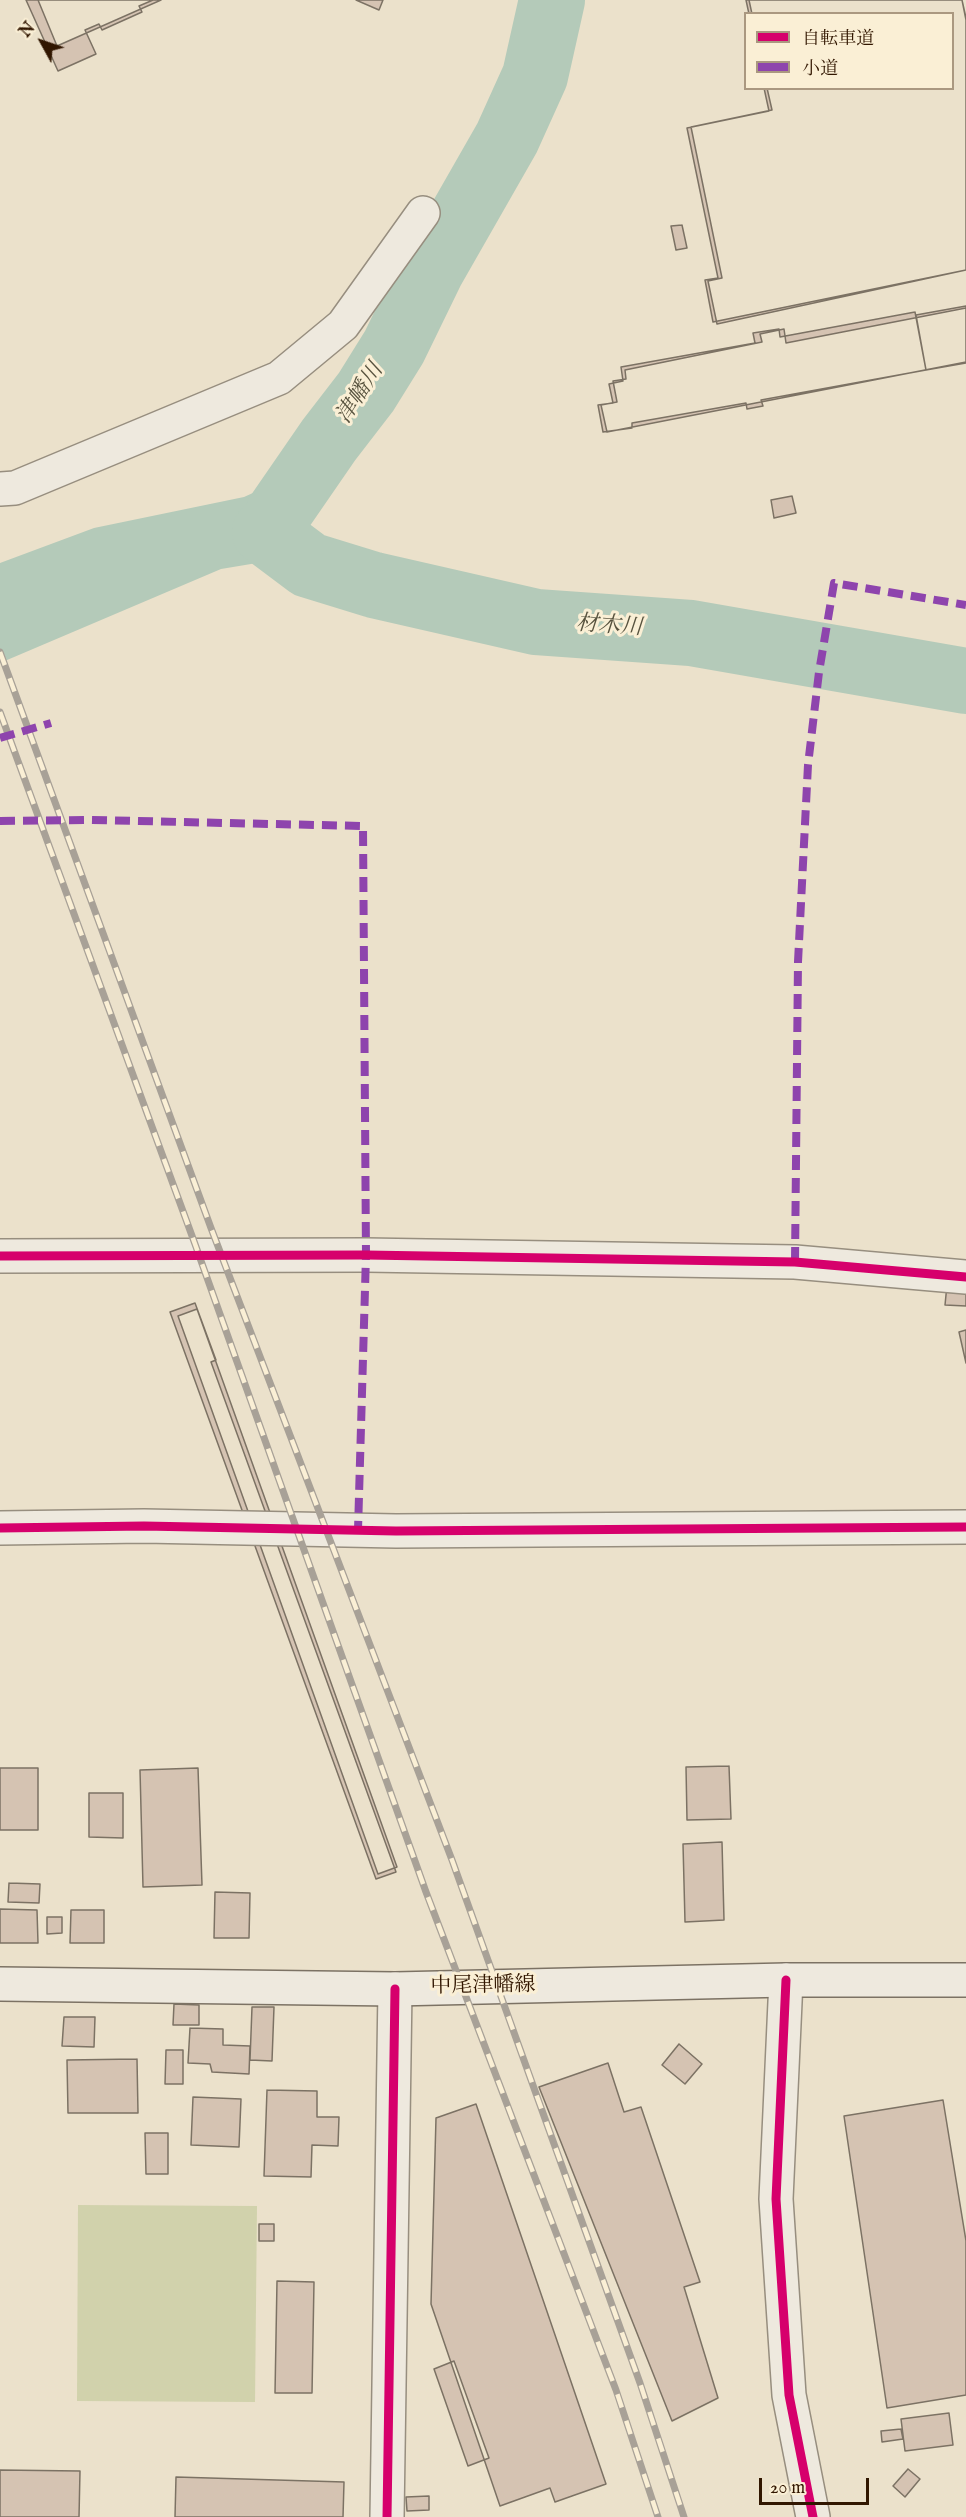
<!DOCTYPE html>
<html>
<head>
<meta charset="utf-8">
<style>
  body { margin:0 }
  #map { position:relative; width:966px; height:2517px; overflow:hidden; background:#ebe1cb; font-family:"IM FELL English","Noto Serif JP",serif }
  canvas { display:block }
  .legend { position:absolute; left:744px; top:12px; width:210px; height:78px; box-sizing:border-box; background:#faefd5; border:2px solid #aa9880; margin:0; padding:8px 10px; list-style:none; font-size:18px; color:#311600 }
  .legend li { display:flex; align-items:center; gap:12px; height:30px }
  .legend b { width:30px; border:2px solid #aa9880 }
  .north { position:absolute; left:12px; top:12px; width:60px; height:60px; -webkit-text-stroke:4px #faefd5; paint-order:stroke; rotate:310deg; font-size:16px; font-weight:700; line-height:24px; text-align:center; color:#311600 }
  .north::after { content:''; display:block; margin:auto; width:21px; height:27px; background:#311600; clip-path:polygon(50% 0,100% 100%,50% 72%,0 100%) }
  .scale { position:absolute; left:759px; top:2478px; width:110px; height:27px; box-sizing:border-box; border:3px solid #311600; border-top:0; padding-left:8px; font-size:18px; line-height:21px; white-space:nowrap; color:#311600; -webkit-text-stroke:4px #faefd5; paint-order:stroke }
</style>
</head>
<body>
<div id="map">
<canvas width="966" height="2517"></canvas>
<ul class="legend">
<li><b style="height:8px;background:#d6006c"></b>自転車道</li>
<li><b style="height:8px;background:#8e44ad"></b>小道</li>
</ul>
<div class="north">N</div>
<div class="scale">20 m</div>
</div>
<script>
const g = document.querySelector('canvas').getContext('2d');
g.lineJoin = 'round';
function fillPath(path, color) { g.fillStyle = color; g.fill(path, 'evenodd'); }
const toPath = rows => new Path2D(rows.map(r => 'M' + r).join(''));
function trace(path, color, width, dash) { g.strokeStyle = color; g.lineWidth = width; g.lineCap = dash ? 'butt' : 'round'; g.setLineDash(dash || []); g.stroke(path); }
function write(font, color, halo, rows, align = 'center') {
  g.font = font + ' "IM FELL English","Noto Serif JP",serif'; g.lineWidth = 6; g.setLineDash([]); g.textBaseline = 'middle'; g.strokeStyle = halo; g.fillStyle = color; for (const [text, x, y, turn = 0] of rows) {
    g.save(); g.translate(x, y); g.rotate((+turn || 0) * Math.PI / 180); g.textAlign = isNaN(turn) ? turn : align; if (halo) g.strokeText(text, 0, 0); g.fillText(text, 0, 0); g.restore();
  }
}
fillPath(toPath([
  [78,2205,257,2206,255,2402,77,2401]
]), '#d1d2ac');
fillPath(toPath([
  [329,440,293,538,309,565,263,562,221,569,0,663,0,563,94,528,244,497,275,483]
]), '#b4cab9');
trace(toPath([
  [278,514,329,440,366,392,394,347,431,271,507,138,535,76,552,0],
  [265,532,309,565,374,585,536,622,691,633,966,681]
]), '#b4cab9', 66);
const building = toPath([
  [26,0,153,0,139,6,142,12,102,30,99,24,85,30,96,54,58,71,26,0],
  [38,0,161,0,57,46,38,0],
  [356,0,383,0,379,10,356,0],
  [746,0,962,0,966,20,966,270,713,322,705,280,718,278,687,128,769,111,764,88,952,88,952,14,749,14,746,0],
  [749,0,962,0,966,18,966,270,717,324,708,281,722,278,691,127,772,110,767,88,952,88,952,14,752,14,749,0],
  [682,225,687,248,676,250,671,226,682,225],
  [966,306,966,363,926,370,916,315,966,306],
  [966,308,966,362,607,432,601,405,617,402,613,381,626,379,625,370,762,342,760,334,784,329,786,343,966,308],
  [915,312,926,370,761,400,763,406,747,409,746,403,632,423,632,428,603,432,598,405,613,403,609,384,623,381,621,367,755,343,753,333,779,329,780,337,915,312],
  [792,496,796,513,774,518,771,500,792,496],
  [947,1285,966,1286,966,1306,945,1305,947,1285],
  [195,1303,216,1360,211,1362,396,1872,376,1879,170,1312,195,1303],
  [197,1309,397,1867,378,1874,178,1316,197,1309],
  [966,1330,966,1363,959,1332,966,1330],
  [729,1766,731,1819,687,1820,686,1767,729,1766],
  [0,1768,38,1768,38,1830,0,1830,0,1768],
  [198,1768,202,1885,143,1887,140,1770,198,1768],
  [89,1793,123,1793,123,1838,89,1837,89,1793],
  [722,1842,724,1920,685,1922,683,1844,722,1842],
  [9,1883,40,1884,39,1903,8,1902,9,1883],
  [215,1892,250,1893,249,1938,214,1938,215,1892],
  [0,1909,37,1910,38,1943,0,1943,0,1909],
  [71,1910,104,1910,104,1943,70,1943,71,1910],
  [47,1917,62,1917,62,1933,47,1934,47,1917],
  [174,2004,199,2005,199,2025,173,2025,174,2004],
  [252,2007,274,2007,272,2061,250,2060,252,2007],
  [64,2017,95,2017,94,2047,62,2046,64,2017],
  [190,2028,223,2029,223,2045,250,2046,249,2074,212,2072,210,2064,188,2063,190,2028],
  [679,2044,702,2064,685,2084,662,2065,679,2044],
  [166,2050,183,2050,183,2084,165,2084,166,2050],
  [137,2059,138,2113,68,2113,67,2060,137,2059],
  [608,2063,624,2112,641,2107,700,2282,684,2287,718,2398,672,2421,539,2087,608,2063],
  [267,2090,317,2091,317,2117,339,2117,338,2146,312,2145,311,2177,264,2176,267,2090],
  [193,2097,241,2099,239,2147,191,2145,193,2097],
  [943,2100,966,2241,966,2395,887,2408,844,2116,943,2100],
  [476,2104,606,2484,555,2502,550,2488,500,2506,431,2304,436,2118,476,2104],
  [145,2133,168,2133,168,2174,146,2174,145,2133],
  [259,2224,274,2224,274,2241,259,2241,259,2224],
  [277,2281,314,2282,312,2393,275,2393,277,2281],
  [454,2361,489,2458,468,2466,434,2369,454,2361],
  [949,2413,953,2445,905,2451,901,2419,949,2413],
  [901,2429,903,2439,882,2442,881,2431,901,2429],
  [908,2469,920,2479,905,2497,893,2486,908,2469],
  [0,2470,80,2471,79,2517,0,2517,0,2470],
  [176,2477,344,2482,343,2517,175,2517,176,2477],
  [429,2496,429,2510,407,2511,406,2497,429,2496]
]);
fillPath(building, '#d5c3b2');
trace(building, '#7c7264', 1.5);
const minor = toPath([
  [0,489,15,488,279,378,343,325,423,213],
  [0,1256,366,1255,795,1262,966,1277],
  [0,1528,144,1526,396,1531,966,1527],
  [387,2517,395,1989]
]);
const tertiary = toPath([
  [786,1980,776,2199,789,2395,813,2517]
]);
const secondary = toPath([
  [0,1984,395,1989,786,1980,966,1980]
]);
trace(minor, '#978e7f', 36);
trace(tertiary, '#978e7f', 36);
trace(secondary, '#7c7264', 36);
trace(minor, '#eee9de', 33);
trace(tertiary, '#eee9de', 33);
trace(secondary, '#eee9de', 33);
const rail = toPath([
  [0,652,211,1228,452,1860,640,2383,684,2517],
  [0,712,195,1244,426,1892,616,2390,658,2517]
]);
trace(rail, '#a8a197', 7);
trace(rail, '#faefd5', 4.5, [14]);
trace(toPath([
  [0,738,51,723],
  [0,821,91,820,363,826,366,1255,358,1530],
  [795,1262,798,962,808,765,819,672,834,583,966,605]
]), '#8e44ad', 8, [15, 8]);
trace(toPath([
  [0,1256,366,1255,795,1262,966,1277],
  [0,1528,144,1526,396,1531,966,1527],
  [786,1980,776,2199,789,2395,813,2517],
  [387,2517,395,1989]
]), '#d6006c', 9);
write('21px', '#311600', '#faefd5', [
  ["中尾津幡線",483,1987,-1]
]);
write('italic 22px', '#57523e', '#faefd5', [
  ["津幡川",361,394,-57],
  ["材木川",609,627,4]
]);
</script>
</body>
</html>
